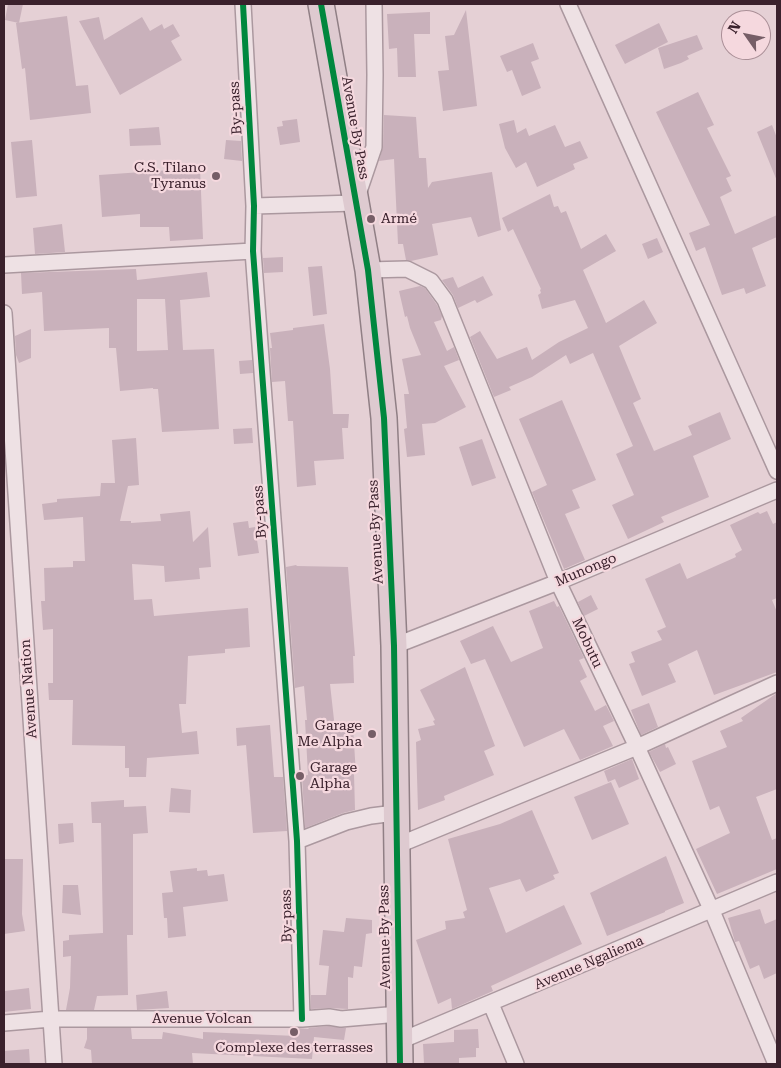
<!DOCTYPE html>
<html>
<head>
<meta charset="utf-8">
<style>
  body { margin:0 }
  #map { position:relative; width:781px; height:1068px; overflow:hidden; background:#e5d0d5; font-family:"Roboto Serif",serif }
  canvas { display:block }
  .frame { position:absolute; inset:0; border:5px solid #3a212c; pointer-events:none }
  .north { position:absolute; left:721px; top:10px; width:50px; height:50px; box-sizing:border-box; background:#f5d8de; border:1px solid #aa8f97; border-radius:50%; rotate:303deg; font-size:14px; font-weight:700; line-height:20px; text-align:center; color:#3a212c }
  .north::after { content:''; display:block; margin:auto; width:18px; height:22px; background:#765e67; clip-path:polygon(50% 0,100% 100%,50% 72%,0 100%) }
</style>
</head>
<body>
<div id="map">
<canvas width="781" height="1068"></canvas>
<div class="frame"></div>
<div class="north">N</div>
</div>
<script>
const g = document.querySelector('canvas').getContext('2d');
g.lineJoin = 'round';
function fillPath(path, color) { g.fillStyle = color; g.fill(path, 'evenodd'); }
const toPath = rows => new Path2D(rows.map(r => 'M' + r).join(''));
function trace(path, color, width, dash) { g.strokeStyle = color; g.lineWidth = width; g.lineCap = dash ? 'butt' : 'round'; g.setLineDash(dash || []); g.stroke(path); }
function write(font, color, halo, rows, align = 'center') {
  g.font = font + ' "Roboto Serif",serif'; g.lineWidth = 4.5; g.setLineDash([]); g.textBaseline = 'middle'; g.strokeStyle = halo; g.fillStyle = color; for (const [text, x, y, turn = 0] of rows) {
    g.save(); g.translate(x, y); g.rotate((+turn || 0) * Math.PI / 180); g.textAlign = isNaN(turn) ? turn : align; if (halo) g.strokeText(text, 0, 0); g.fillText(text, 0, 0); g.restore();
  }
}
fillPath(toPath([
  [8,4,23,4,19,23,5,20],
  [466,10,477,106,443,111,438,71,449,70,445,36,454,35],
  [430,12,430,34,414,34,416,77,398,77,397,48,389,49,387,14],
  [67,16,76,86,88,85,91,113,30,120,25,68,22,69,16,23],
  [99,17,104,40,142,17,150,31,162,24,164,29,173,24,180,36,171,41,182,60,120,95,79,21],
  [659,23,668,42,625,64,615,45],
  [697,35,703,49,687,56,689,59,681,63,664,69,658,48],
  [533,43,539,59,531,62,541,88,522,96,512,70,507,72,500,56],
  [698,92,714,125,707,128,731,176,726,178,732,191,720,197,735,234,777,215,777,237,752,248,766,286,746,294,744,288,722,295,705,247,696,251,689,233,710,225,656,112],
  [384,115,416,117,419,158,426,158,428,188,432,182,492,172,501,230,478,237,471,217,432,224,438,255,411,261,406,260,403,244,398,244,394,159,379,161,383,147],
  [297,119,300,142,280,145,277,127,283,126,282,121],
  [514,120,517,133,526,128,529,136,555,125,565,147,580,141,588,158,573,164,575,169,537,187,526,162,516,168,505,148,499,124],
  [772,125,777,138,777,181,757,132],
  [159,127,161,145,130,146,129,129],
  [32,140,37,196,16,198,11,142],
  [226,140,241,141,242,161,224,159],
  [200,168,203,239,170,241,169,227,140,227,140,214,102,217,99,175],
  [550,194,554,207,558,206,561,213,566,211,581,249,606,234,616,251,583,270,606,323,644,300,657,323,619,346,641,399,633,403,654,451,692,435,688,426,720,412,731,439,693,456,709,497,661,517,664,522,628,539,612,505,634,495,616,454,633,446,593,353,570,364,566,355,532,377,509,387,511,390,494,397,470,337,480,331,497,359,527,347,532,360,559,342,588,328,575,300,542,309,538,295,541,293,540,290,541,289,513,229,508,232,502,218],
  [62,224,65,252,35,254,33,228],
  [657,238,663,252,648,259,642,244],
  [283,257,283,272,264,273,263,258],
  [322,266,327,314,313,316,308,267],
  [136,269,137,280,207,272,210,297,180,300,183,350,214,349,219,429,162,432,158,389,153,389,153,388,120,391,116,348,109,348,109,328,44,331,42,292,22,294,21,273],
  [137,299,165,299,168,350,137,351],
  [483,276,493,295,477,303,475,300,458,308,453,295,442,280,453,277,458,288],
  [420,286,425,288,437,305,442,316,441,320,434,322,447,351,454,347,459,360,444,366,466,407,435,423,422,424,425,455,407,457,404,429,407,428,404,394,409,394,402,359,421,355,410,328,407,316,405,317,399,291],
  [324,324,330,369,333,414,349,414,348,428,342,428,344,459,314,461,316,485,297,487,293,421,288,421,285,381,272,382,270,348,272,348,270,333,293,330,293,328],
  [31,329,31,358,19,363,16,355,15,336],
  [252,360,253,373,240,374,239,361],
  [562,400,596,480,572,490,580,508,565,514,585,560,564,569,532,492,547,485,519,419],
  [252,428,253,443,234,444,233,429],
  [136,438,139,485,128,486,120,521,131,521,131,523,161,521,160,514,190,511,193,542,208,527,211,567,199,568,200,579,165,582,164,566,132,564,134,600,152,599,154,616,248,608,250,647,225,649,225,653,188,656,186,704,179,704,182,733,197,731,199,754,147,758,146,777,129,777,129,768,125,768,125,746,72,745,73,700,49,700,48,683,53,683,53,629,43,630,41,601,45,601,44,568,73,567,73,561,85,561,83,517,44,520,42,504,57,502,57,499,100,496,101,483,115,483,112,440],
  [482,439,496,478,472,486,459,447],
  [767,511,773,524,777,522,777,598,772,600,777,612,777,672,714,695,697,650,668,664,676,682,642,696,629,664,635,662,631,652,662,640,657,631,666,627,645,579,680,563,687,579,736,557,735,554,742,550,730,525,758,512,760,514],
  [248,521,249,528,255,527,259,553,238,556,233,523],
  [296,565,297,566,348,567,355,656,353,656,354,683,330,684,335,729,353,728,356,774,354,774,355,810,343,813,305,828,302,776,308,775,305,720,307,720,304,686,295,688,286,567],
  [591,595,598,609,584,616,578,602],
  [554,601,557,607,559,606,584,658,579,660,587,677,580,681,595,711,606,705,614,721,603,726,613,746,580,760,564,729,524,747,485,659,471,664,460,641,493,626,511,662,543,648,529,611],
  [465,667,495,746,484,751,494,775,444,796,445,800,418,810,416,742,421,740,418,729,435,725,433,721,435,720,420,690],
  [777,693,777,789,756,797,772,840,777,838,777,869,717,894,696,849,730,833,719,806,710,810,692,761,727,747,720,731,743,721,741,718],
  [649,703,658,727,641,735,631,710],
  [270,725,274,777,283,777,287,831,253,833,246,745,237,746,236,728],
  [665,744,666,748,668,747,676,764,660,772,649,752],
  [632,759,639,779,619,788,615,779,608,782,604,771],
  [611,782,629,824,592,840,574,797],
  [171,788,191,790,190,813,169,812],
  [124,800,124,807,146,806,148,833,133,834,133,935,127,935,128,995,97,996,94,1010,66,1010,70,988,71,956,63,957,63,941,69,940,69,935,103,933,101,823,92,823,91,802],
  [532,810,559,873,553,875,555,879,526,892,520,879,489,888,506,933,564,905,582,944,491,986,493,991,452,1009,451,998,438,1004,416,940,446,929,445,921,465,918,463,912,467,910,448,839,500,824],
  [73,823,74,842,59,844,58,824],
  [666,856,684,903,665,911,665,912,607,936,590,893],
  [4,859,23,859,22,914,25,931,4,934],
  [197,868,197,871,207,870,208,876,224,874,228,901,183,907,186,936,168,938,167,918,164,918,162,893,173,892,170,871],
  [63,885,78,885,81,915,62,913],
  [760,909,765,924,777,919,777,973,764,979,759,965,750,969,739,941,735,942,728,918],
  [346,918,372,920,372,933,366,934,362,967,354,966,353,978,348,977,348,1009,329,1008,311,1009,311,995,326,995,329,966,319,965,323,930,344,932],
  [29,988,31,1009,4,1012,5,991],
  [167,991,169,1008,137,1010,136,995],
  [329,1026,346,1028,344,1040,314,1037,312,1059,192,1053,193,1064,92,1064,91,1050,84,1048,87,1039,87,1028,131,1028,132,1039,162,1039,163,1032,203,1039,203,1032,296,1036,297,1028,309,1029,308,1028],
  [478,1029,479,1048,476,1048,476,1057,459,1058,459,1064,424,1064,423,1044,454,1042,454,1030],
  [29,1049,30,1064,4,1064,4,1051]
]), '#c9b1bb');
const minor = toPath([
  [243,4,254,206,253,251,297,841,302,1019],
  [568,4,777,471],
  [254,206,355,203,374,147,375,75,374,4],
  [4,265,253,251],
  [368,270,407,269,431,281,445,300,558,582,637,747,712,911,776,1064],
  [4,313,54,1064],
  [394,646,558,582,777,490],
  [297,841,346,822,371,816,395,813],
  [396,846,637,747,777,683],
  [491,1004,516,1064],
  [4,1023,51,1019,302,1019,329,1017,341,1019,399,1014],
  [400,1041,777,882]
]);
const trunk = toPath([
  [321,4,368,270,384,418,394,646,400,1064]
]);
trace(minor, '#ab989f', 18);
trace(trunk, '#907f85', 28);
trace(minor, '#eee1e4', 15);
trace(trunk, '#decad0', 25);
trace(toPath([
  [243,4,254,206,253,251,297,841,302,1019],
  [321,4,368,270,384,418,394,646,400,1064]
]), '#00873e', 6);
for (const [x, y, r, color] of [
  [216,176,5,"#765e67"],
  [371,219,5,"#765e67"],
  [372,734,5,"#765e67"],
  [300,776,5,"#765e67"],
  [294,1032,5,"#765e67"]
]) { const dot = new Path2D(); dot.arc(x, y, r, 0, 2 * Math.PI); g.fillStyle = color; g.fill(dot); trace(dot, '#f5d8de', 2); }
write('14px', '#3a212c', '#f5d8de', [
  ["By-pass",236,108,-93],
  ["Avenue By Pass",355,128,80],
  ["By-pass",260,512,-94],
  ["Avenue By Pass",376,532,-93],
  ["Munongo",586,570,-23],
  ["Mobutu",587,643,65],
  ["Avenue Nation",29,689,-94],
  ["By-pass",287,916,-91],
  ["Avenue By Pass",385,937,-91],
  ["Avenue Ngaliema",589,963,-23],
  ["Avenue Volcan",202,1019]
]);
write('14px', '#3a212c', '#f5d8de', [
  ["C.S. Tilano",206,168],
  ["Tyranus",206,184],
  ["Armé",381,219,"left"],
  ["Garage",362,726],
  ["Me Alpha",362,742],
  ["Garage",310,768,"left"],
  ["Alpha",310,784,"left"],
  ["Complexe des terrasses",294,1048,"center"]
], 'right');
</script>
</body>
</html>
